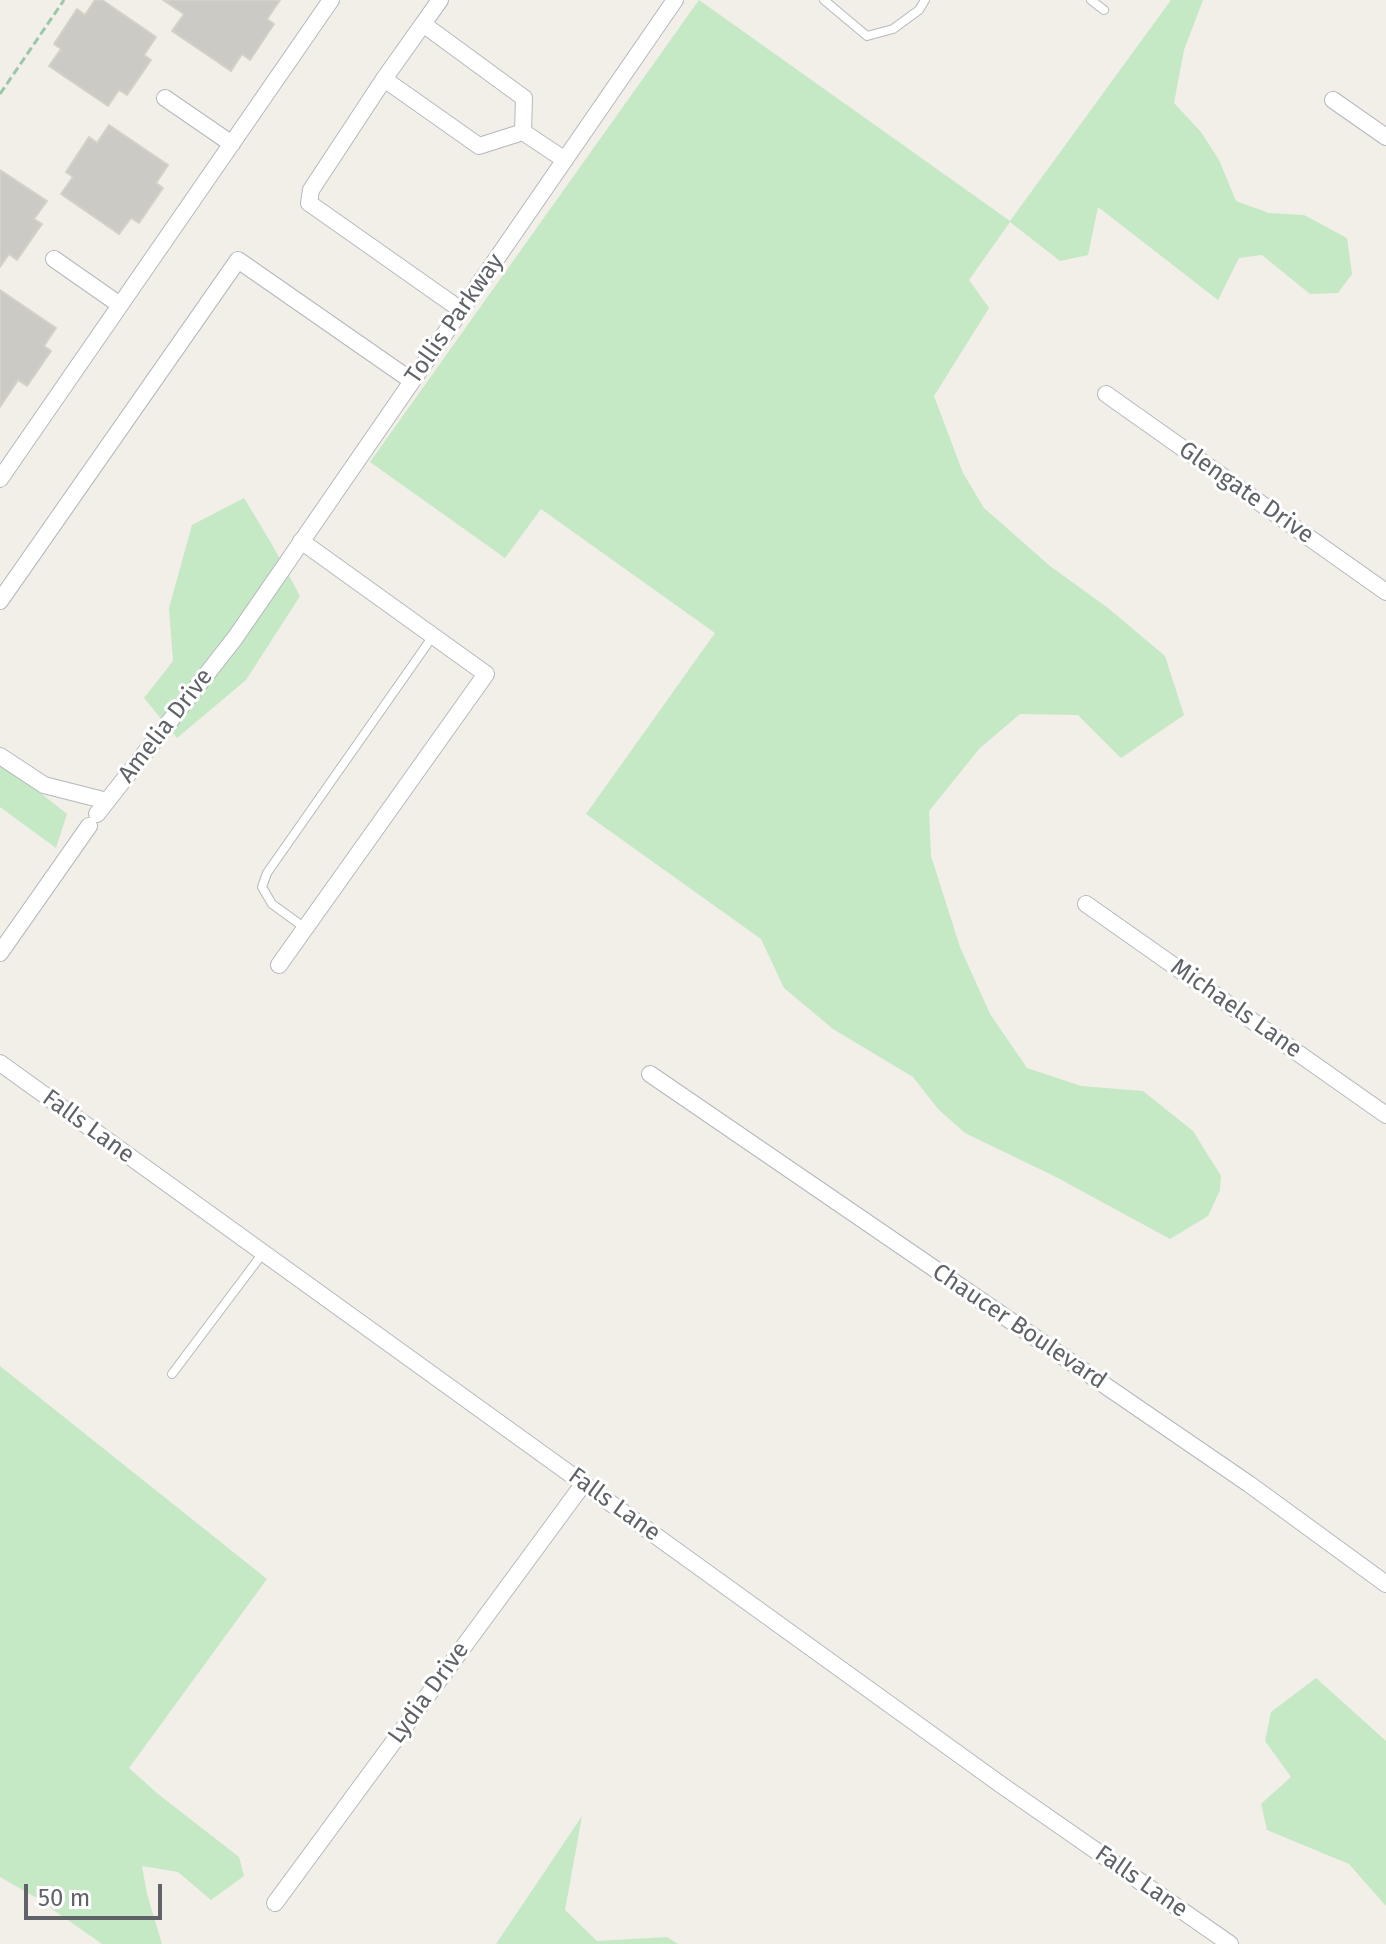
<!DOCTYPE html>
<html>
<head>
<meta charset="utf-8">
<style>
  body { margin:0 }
  #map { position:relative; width:1386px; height:1944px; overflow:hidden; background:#f1efe8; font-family:"Fira Sans",sans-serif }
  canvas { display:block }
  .scale { position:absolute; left:24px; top:1884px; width:138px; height:36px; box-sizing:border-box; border:4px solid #5f6368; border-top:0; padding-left:10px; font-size:24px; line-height:28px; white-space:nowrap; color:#5f6368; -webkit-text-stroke:6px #fff; paint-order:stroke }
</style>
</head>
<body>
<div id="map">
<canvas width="1386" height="1944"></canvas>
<div class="scale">50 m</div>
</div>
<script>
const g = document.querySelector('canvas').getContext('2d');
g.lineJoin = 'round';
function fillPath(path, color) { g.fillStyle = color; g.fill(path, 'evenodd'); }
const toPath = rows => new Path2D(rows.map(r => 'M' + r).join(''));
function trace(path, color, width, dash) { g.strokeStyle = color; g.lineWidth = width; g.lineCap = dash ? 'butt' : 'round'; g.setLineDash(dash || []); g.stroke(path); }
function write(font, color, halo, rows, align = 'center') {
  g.font = font + ' "Fira Sans",sans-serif'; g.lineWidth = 6; g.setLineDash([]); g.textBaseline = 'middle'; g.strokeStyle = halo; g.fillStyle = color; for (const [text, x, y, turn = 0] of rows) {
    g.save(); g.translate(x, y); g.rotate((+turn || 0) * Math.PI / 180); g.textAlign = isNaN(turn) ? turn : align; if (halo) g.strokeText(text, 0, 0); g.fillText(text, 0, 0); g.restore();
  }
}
fillPath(toPath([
  [699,0,1010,221,1171,0,1203,0,1184,50,1174,103,1201,132,1219,160,1236,201,1269,213,1304,215,1347,238,1352,274,1338,293,1310,294,1262,255,1239,258,1218,300,1098,207,1088,255,1060,261,1010,222,969,280,989,308,934,396,963,473,984,508,1050,566,1108,608,1165,656,1184,715,1121,758,1078,715,1020,714,980,748,929,811,931,856,960,947,990,1014,1027,1068,1081,1086,1143,1091,1193,1131,1221,1176,1220,1190,1208,1216,1170,1239,1056,1177,965,1133,938,1109,913,1077,833,1029,784,988,761,939,586,814,715,633,541,509,505,558,370,462],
  [244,498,270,541,300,596,246,680,177,738,144,698,173,661,169,608,192,525],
  [0,761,67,814,56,848,0,807],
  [0,1366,267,1579,129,1768,158,1794,239,1857,244,1876,211,1900,178,1872,142,1866,147,1894,162,1944,102,1944,35,1897,0,1877],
  [1316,1678,1386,1741,1386,1906,1349,1864,1267,1830,1261,1804,1291,1777,1265,1741,1271,1712],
  [582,1816,565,1910,597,1941,667,1937,678,1944,496,1944]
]), '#c5e8c5');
const building = toPath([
  [95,0,102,0,156,37,144,55,151,60,127,95,119,90,108,106,49,66,61,49,54,44,77,9,85,15,95,0],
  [163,0,280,0,267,19,274,24,250,60,242,54,231,71,172,31,184,14,163,0],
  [109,125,168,165,156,183,163,188,139,223,131,218,119,234,61,194,73,177,66,172,89,137,97,143,109,125],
  [0,170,47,201,34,219,42,224,17,260,9,254,0,267,0,170],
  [0,290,56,328,44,346,51,351,27,386,18,380,0,407,0,290]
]);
fillPath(building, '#cccac5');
trace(building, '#d6d1c6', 2);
const lane = toPath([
  [824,0,867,36,893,29,919,10,925,0],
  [1091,0,1104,10],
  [305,928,272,904,262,887,267,873,433,636],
  [172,1374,263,1253]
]);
const street = toPath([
  [423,24,440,0],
  [384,79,311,190,309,203,461,310],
  [165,98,232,144],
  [1333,100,1386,137],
  [523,132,479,146,384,79,423,24,524,98,523,132,565,160],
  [54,259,120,305],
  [1106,394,1386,592],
  [0,479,331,0],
  [0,601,238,260,412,381],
  [0,756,44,785,107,801],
  [97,814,235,638,675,0],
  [1086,904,1386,1115],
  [0,953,89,826],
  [279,965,486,674,301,541],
  [0,1063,1000,1784,1230,1944],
  [650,1074,1249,1484,1386,1584],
  [275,1903,584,1483]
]);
trace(lane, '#b5b8bc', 10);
trace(street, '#b5b8bc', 18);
trace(toPath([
  [0,94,64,0]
]), '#9cc7a9', 3, [8, 4]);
trace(lane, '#fff', 8);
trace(street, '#fff', 16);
write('24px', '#5f6368', '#fff', [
  ["Tollis Parkway",455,319,-55],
  ["Glengate Drive",1246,493,35],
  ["Amelia Drive",166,726,-52],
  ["Michaels Lane",1236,1009,35],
  ["Falls Lane",88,1127,36],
  ["Chaucer Boulevard",1019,1327,34],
  ["Falls Lane",614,1505,36],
  ["Lydia Drive",429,1693,-54],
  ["Falls Lane",1141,1882,35]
]);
</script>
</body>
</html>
